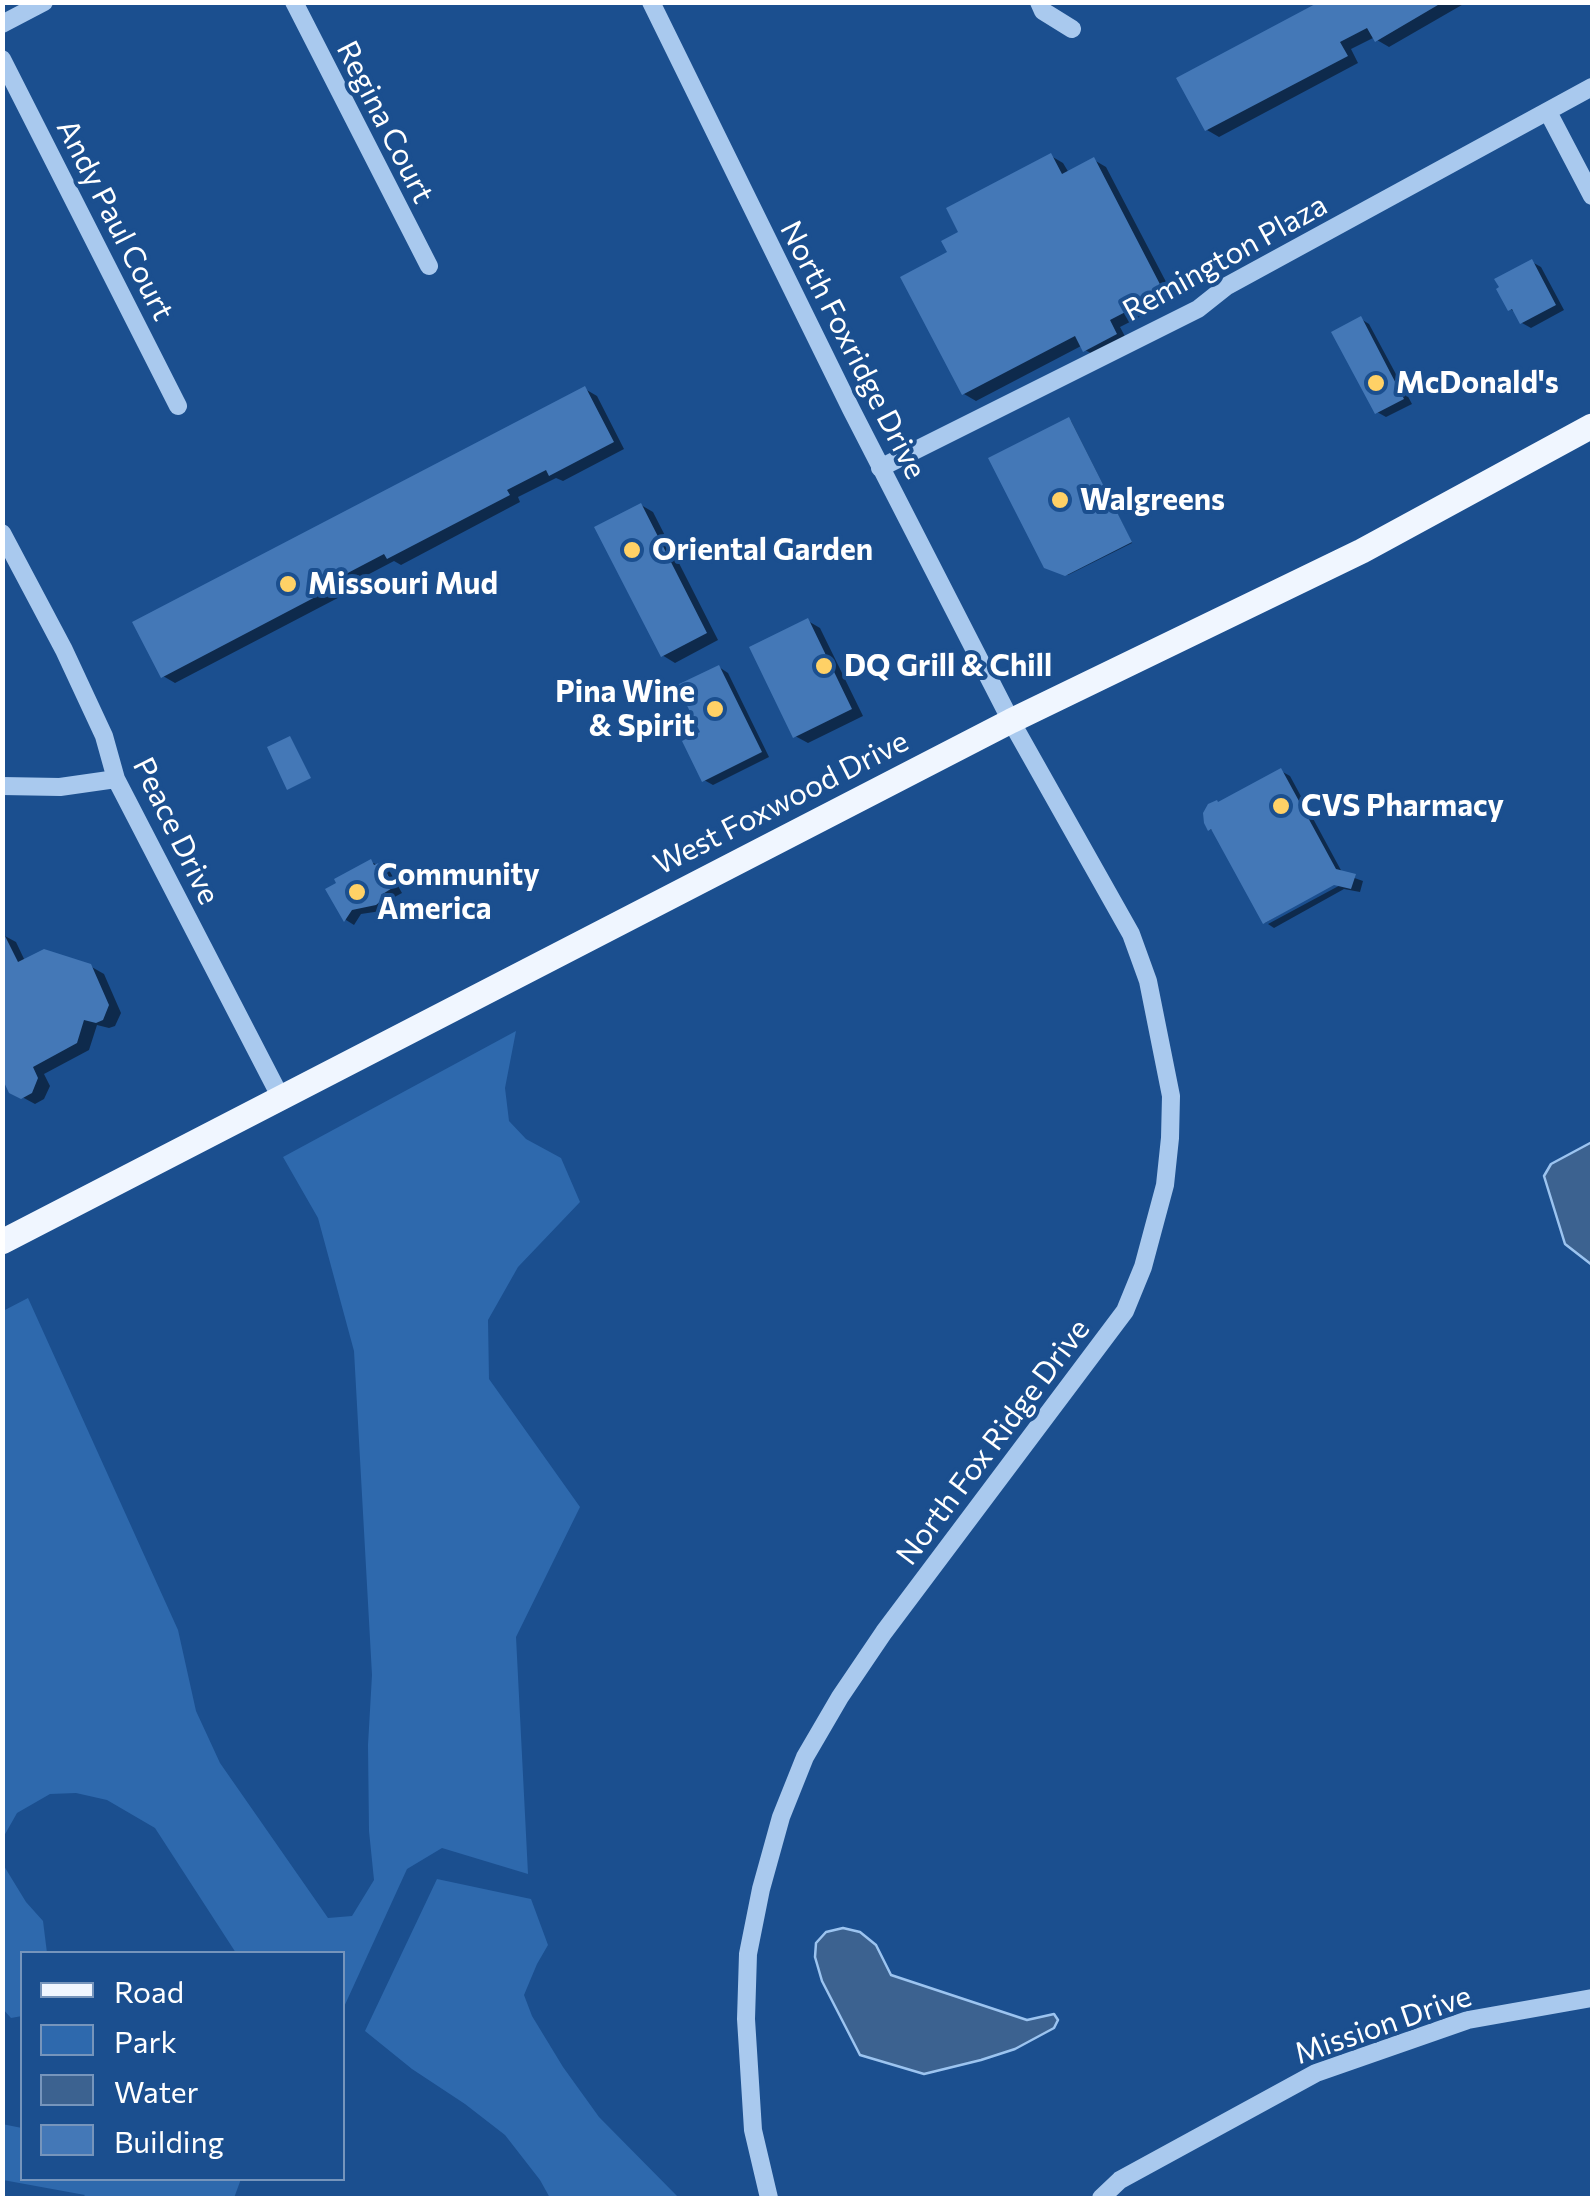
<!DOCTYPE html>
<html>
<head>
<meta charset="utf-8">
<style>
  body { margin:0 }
  #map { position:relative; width:1595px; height:2201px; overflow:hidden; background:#1b4f8f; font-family:Commissioner,sans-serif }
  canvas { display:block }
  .frame { position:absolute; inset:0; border:5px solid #fff; pointer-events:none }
  .legend { position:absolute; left:20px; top:1951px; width:325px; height:230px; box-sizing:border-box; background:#1b4f8f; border:2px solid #7695bc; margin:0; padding:12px 18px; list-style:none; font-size:30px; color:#fff }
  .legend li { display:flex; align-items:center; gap:20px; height:50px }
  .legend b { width:50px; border:2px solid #7695bc }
</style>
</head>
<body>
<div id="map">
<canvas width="1595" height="2201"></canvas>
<div class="frame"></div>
<ul class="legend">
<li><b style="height:12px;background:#f0f6ff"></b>Road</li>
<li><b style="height:28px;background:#2e69ad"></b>Park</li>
<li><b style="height:28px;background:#3c6290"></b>Water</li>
<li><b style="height:28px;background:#4478b7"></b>Building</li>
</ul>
</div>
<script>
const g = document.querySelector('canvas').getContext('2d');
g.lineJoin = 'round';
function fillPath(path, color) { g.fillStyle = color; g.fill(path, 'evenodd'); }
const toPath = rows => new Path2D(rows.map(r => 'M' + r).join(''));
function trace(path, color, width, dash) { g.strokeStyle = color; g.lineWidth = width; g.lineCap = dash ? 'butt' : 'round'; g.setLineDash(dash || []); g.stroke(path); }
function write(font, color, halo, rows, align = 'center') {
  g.font = font + ' Commissioner,sans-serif'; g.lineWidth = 8; g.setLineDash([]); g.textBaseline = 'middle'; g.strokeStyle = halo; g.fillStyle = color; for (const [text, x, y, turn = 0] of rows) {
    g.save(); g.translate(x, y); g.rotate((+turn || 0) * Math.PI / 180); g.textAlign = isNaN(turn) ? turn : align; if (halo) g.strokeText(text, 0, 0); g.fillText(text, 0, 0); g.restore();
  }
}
fillPath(toPath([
  [516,1031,505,1088,509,1121,526,1139,561,1158,580,1202,518,1267,488,1320,489,1379,580,1507,516,1637,528,1874,442,1848,407,1869,343,2009,342,1954,236,1953,155,1828,107,1800,76,1793,50,1794,17,1813,4,1836,4,1866,26,1902,43,1921,47,1953,22,1954,22,2016,11,2018,2,2008,3,1311,28,1298,178,1630,196,1711,220,1763,328,1918,352,1916,374,1880,369,1831,368,1745,372,1675,354,1351,318,1218,283,1157],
  [437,1879,531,1899,548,1945,537,1964,524,1995,532,2016,563,2067,599,2117,679,2198,550,2198,540,2180,505,2135,465,2104,412,2069,365,2031],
  [2,2124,22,2128,22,2178,241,2179,234,2198,82,2198,85,2195,3,2180]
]), '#2e69ad');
const water = toPath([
  [1592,1142,1592,1265,1565,1244,1544,1176,1551,1164,1592,1142],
  [843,1928,860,1932,876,1945,891,1975,1027,2020,1054,2014,1058,2020,1054,2028,1015,2049,981,2060,924,2074,860,2055,822,1981,815,1957,816,1943,826,1932,843,1928]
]);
fillPath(water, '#3c6290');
trace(water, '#9cc4f0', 2.5);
fillPath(toPath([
  [1324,2,1467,2,1389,47,1377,40,1375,37,1351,49,1358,63,1219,137,1207,130],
  [1051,156,1063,163,1069,173,1094,160,1106,167,1175,299,1120,327,1128,342,1098,357,1085,350,1083,345,976,401,964,394,950,254,962,233],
  [1532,262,1541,267,1564,310,1531,328,1522,323,1517,313,1510,309,1502,288],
  [1361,319,1369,324,1412,404,1386,417,1377,412],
  [585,389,597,396,624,449,563,481,556,478,518,497,520,502,401,565,394,561,352,583,355,589,175,683,163,676],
  [1071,421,1132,543,1068,575,1049,568],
  [641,505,653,512,718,640,675,663,662,655],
  [808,621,820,628,863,716,808,743,795,736],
  [719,667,728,673,769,757,713,785,704,780,704,733],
  [1281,771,1290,776,1343,874,1363,881,1360,892,1344,889,1274,928,1268,924,1346,882,1344,877,1265,923,1215,832,1210,829],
  [371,862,389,870,402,893,389,900,390,905,381,911,361,914,354,925,346,920,329,890],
  [3,935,16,942,25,961,90,966,104,974,121,1013,115,1026,109,1028,97,1025,89,1050,44,1074,50,1086,44,1099,35,1104,11,1091]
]), '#0007');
fillPath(toPath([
  [1319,2,1443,2,1375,42,1367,28,1340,42,1348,56,1205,131,1176,78],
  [1051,153,1062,174,1094,157,1164,292,1110,320,1117,334,1083,352,1075,336,962,395,900,277,947,252,941,241,958,232,946,208],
  [1532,259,1556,305,1520,324,1512,309,1508,311,1496,289,1499,287,1494,279],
  [1361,316,1404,399,1375,414,1331,332],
  [585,386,614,442,549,476,546,470,507,490,510,495,387,559,384,554,342,576,344,582,161,678,132,622],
  [1069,417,1132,542,1065,576,1044,568,988,458],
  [641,503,707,633,661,657,594,527],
  [808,618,852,709,793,738,749,647],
  [719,665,762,752,702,782,682,741,700,732,677,685],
  [290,736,311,778,287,790,267,747],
  [1281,768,1336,869,1356,874,1351,889,1334,885,1263,924,1211,829,1208,831,1204,823,1203,813,1208,804,1217,800,1218,802],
  [371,859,374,865,381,862,394,887,381,895,382,900,376,905,352,910,344,922,325,889,336,883,334,879],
  [2,930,18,962,44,949,91,964,109,1005,103,1020,96,1023,84,1020,77,1043,33,1067,38,1078,32,1093,21,1099,9,1093,2,1078]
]), '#4478b7');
trace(toPath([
  [294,2,429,266],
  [651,2,851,409,1011,721,1131,934,1148,981,1171,1096,1170,1138,1165,1185,1143,1267,1125,1311,884,1632,840,1697,805,1757,781,1817,761,1889,748,1954,746,2019,753,2130,769,2198],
  [1039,2,1043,11,1072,29],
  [2,24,44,2],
  [2,59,178,406],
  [1548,112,1592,196],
  [880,468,1198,309,1227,286,1592,87],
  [2,533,64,650,104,736,116,779,281,1098],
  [2,786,60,787,116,779],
  [1101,2198,1120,2180,1316,2073,1468,2020,1592,1998]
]), '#a9c9ee', 18);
trace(toPath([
  [2,1242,1011,721,1362,551,1592,426]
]), '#f0f6ff', 25);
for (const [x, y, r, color] of [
  [1376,383,10,"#ffd166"],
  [1060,500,10,"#ffd166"],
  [632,550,10,"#ffd166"],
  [288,584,10,"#ffd166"],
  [824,666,10,"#ffd166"],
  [715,709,10,"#ffd166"],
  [1281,806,10,"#ffd166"],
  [357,892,10,"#ffd166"]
]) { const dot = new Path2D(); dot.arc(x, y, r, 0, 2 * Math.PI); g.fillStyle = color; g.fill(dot); trace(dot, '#1b4f8f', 4); }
write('30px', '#fff', '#1b4f8f', [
  ["Regina Court",385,122,63],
  ["Andy Paul Court",115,220,63],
  ["Remington Plaza",1225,258,-29],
  ["North Foxridge Drive",853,350,63],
  ["West Foxwood Drive",781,803,-27],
  ["Peace Drive",176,831,64],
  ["North Fox Ridge Drive",993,1442,-53],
  ["Mission Drive",1383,2025,-19]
]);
write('bold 30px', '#fff', '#1b4f8f', [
  ["McDonald's",1396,383],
  ["Walgreens",1080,500],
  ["Oriental Garden",652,550],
  ["Missouri Mud",308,584],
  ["DQ Grill & Chill",844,666],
  ["Pina Wine",695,692,"right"],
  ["& Spirit",695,726,"right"],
  ["CVS Pharmacy",1301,806],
  ["Community",377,875],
  ["America",377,909]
], 'left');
</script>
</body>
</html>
